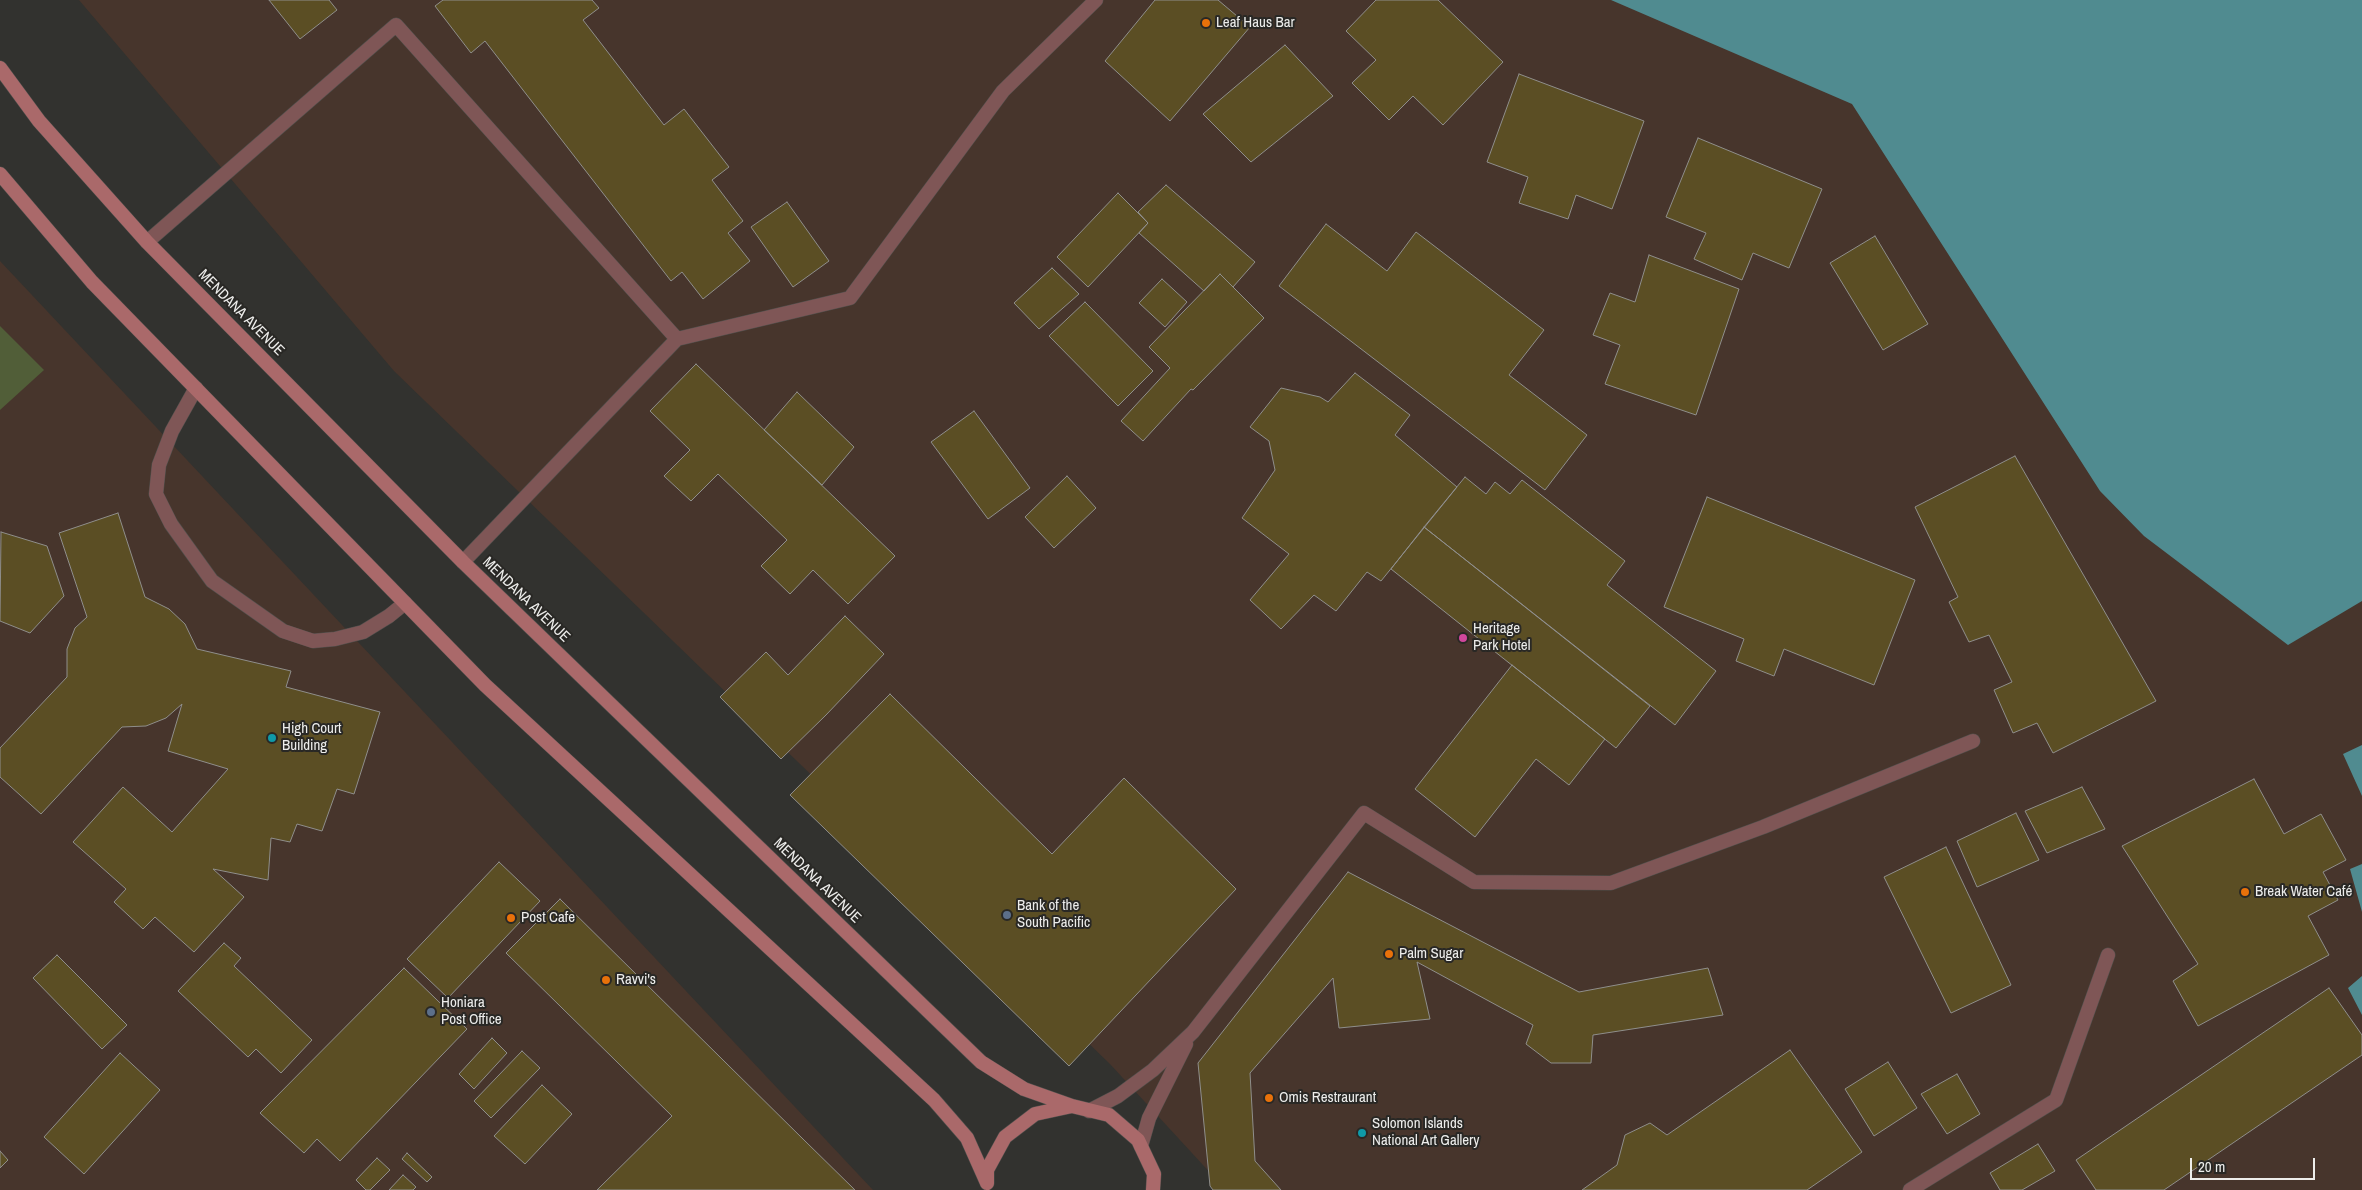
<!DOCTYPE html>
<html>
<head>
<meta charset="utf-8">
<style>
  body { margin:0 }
  #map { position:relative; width:2362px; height:1190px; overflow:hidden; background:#32322f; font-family:"Archivo Narrow",sans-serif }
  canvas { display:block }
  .scale { position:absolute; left:2190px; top:1158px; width:125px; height:22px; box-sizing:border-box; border:2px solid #ededeb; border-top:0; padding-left:6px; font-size:15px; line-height:18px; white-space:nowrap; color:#ededeb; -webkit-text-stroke:4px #292825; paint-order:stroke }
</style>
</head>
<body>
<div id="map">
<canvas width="2362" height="1190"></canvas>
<div class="scale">20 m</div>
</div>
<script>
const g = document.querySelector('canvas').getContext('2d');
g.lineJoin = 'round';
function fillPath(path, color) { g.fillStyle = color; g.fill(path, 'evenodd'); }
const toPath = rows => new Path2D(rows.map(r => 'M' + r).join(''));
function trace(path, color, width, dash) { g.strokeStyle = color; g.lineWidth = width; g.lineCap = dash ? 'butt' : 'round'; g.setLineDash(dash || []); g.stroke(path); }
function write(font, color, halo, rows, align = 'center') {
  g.font = font + ' "Archivo Narrow",sans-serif'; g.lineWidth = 4; g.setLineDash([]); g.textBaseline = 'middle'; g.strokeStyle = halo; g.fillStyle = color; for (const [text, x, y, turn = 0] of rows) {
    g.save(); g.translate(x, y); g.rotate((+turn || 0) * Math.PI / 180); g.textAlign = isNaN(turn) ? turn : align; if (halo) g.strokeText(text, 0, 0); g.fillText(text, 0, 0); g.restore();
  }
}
fillPath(toPath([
  [79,0,2230,0,2362,89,2362,1190,1226,1190,1110,1064,394,371],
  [0,261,873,1190,0,1190]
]), '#47352c');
fillPath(toPath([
  [0,326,44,370,0,410]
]), '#515e38');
fillPath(toPath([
  [1611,0,2362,0,2362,601,2288,645,2144,536,2100,491,1852,104],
  [2362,745,2362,796,2343,754],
  [2362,864,2362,912,2350,869],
  [2362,976,2362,1015,2348,988]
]), '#508b90');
const building = toPath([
  [269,0,329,0,337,10,300,39,269,0],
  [443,0,592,0,599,8,583,20,664,125,684,109,729,167,712,180,743,221,728,233,750,261,703,299,682,272,671,281,485,41,471,53,435,6,443,0],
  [1155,0,1218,0,1250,27,1170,121,1105,61,1155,0],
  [1376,0,1438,0,1503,62,1443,125,1413,96,1389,120,1352,83,1376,60,1346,31,1376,0],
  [1285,45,1333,96,1251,162,1203,114,1285,45],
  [1519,74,1644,121,1612,209,1576,195,1568,219,1519,203,1528,177,1487,162,1519,74],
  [1698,138,1822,189,1789,268,1753,253,1742,280,1694,259,1706,233,1666,217,1698,138],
  [1166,185,1255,262,1233,287,1220,274,1204,291,1139,233,1148,223,1138,212,1166,185],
  [1118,193,1148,223,1088,287,1057,257,1118,193],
  [787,202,829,261,793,287,751,227,787,202],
  [1326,224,1387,271,1416,232,1544,330,1509,375,1587,435,1545,490,1279,286,1326,224],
  [1875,236,1928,324,1883,350,1830,263,1875,236],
  [1649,255,1739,289,1696,415,1605,384,1620,345,1593,335,1610,293,1635,302,1649,255],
  [1052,268,1079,294,1039,329,1014,303,1052,268],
  [1220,274,1264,318,1193,390,1191,389,1143,441,1121,421,1170,368,1149,347,1220,274],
  [1162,279,1187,302,1165,327,1139,303,1162,279],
  [1085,302,1153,371,1118,406,1049,336,1085,302],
  [696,364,895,556,848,604,813,570,790,594,761,566,787,540,718,474,691,501,664,476,690,450,650,411,696,364],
  [1355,373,1410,415,1395,435,1457,487,1381,581,1367,572,1336,611,1314,595,1281,629,1250,600,1289,554,1242,518,1275,470,1269,441,1250,427,1281,388,1320,397,1328,402,1355,373],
  [797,392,854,447,822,485,764,430,797,392],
  [974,411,1030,488,988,519,931,442,974,411],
  [2015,456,2156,701,2053,753,2037,723,2013,733,1994,690,2012,682,1989,635,1969,642,1949,602,1958,597,1915,507,2015,456],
  [1067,476,1096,508,1054,548,1025,517,1067,476],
  [1465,477,1486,494,1495,482,1510,494,1522,480,1625,561,1607,585,1716,671,1675,725,1424,527,1465,477],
  [1707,497,1915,580,1874,685,1784,649,1774,676,1736,661,1744,639,1664,607,1707,497],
  [118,513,145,597,169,609,185,624,197,649,291,671,286,687,380,712,354,794,337,789,322,831,297,824,290,842,271,838,268,880,213,869,244,897,194,952,155,917,143,929,114,902,126,889,73,842,123,787,172,832,228,769,168,751,182,704,166,718,146,726,122,727,41,814,0,777,0,748,67,677,67,649,75,628,87,617,59,533,118,513],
  [1424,527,1650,706,1616,748,1391,569,1424,527],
  [1,532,47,546,64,596,30,633,0,621,1,532],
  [845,616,884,654,826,715,781,759,720,697,766,652,788,675,845,616],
  [1512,665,1605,739,1569,785,1536,759,1475,837,1415,789,1512,665],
  [890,694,1052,854,1124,778,1236,889,1069,1066,790,795,890,694],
  [2254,779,2284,834,2321,814,2346,860,2323,872,2338,900,2308,916,2329,955,2198,1026,2173,981,2198,964,2122,846,2254,779],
  [2082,787,2105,829,2047,853,2025,811,2082,787],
  [2016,813,2039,860,1977,887,1957,841,2016,813],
  [1946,847,2011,985,1951,1013,1884,877,1946,847],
  [499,862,540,901,448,998,407,959,499,862],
  [1348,872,1579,992,1708,968,1723,1015,1593,1035,1591,1063,1551,1063,1526,1044,1533,1025,1417,962,1430,1019,1339,1028,1333,978,1250,1073,1255,1161,1281,1190,1213,1190,1210,1186,1198,1063,1348,872],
  [560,899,804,1140,855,1190,597,1190,672,1116,506,953,560,899],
  [224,943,241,958,234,966,312,1040,281,1073,256,1049,248,1057,178,991,224,943],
  [57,955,127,1025,102,1049,33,978,57,955],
  [404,968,467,1029,340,1161,317,1139,304,1153,260,1113,404,968],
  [2329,988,2362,1035,2362,1055,2164,1190,2096,1190,2076,1160,2329,988],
  [492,1038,507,1053,474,1089,459,1074,492,1038],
  [1790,1050,1862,1152,1807,1190,1582,1190,1617,1165,1625,1135,1650,1123,1667,1135,1790,1050],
  [522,1051,540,1068,491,1118,474,1101,522,1051],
  [120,1053,160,1090,84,1174,44,1137,120,1053],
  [1888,1062,1917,1108,1874,1136,1845,1089,1888,1062],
  [1957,1074,1980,1114,1947,1134,1921,1094,1957,1074],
  [542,1085,572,1114,525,1164,494,1136,542,1085],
  [2038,1144,2055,1171,2022,1190,2000,1190,1990,1173,2038,1144],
  [0,1151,8,1160,0,1168,0,1151],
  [407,1153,432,1177,427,1182,402,1159,407,1153],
  [377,1158,390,1170,370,1190,366,1190,356,1180,377,1158],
  [403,1175,416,1187,413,1190,389,1190,403,1175]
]);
fillPath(building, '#5b4e24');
trace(building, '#8f8e8b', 1);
const service = toPath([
  [147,242,396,25,677,339,463,562],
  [677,339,850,298,1003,91,1096,0],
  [196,388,172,431,159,465,156,494,171,524,212,581,283,631,313,641,335,639,363,632,389,616,405,603],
  [1089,1111,1118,1096,1153,1070,1193,1032,1364,813,1474,882,1611,883,1763,827,1973,741],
  [1141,1146,1149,1118,1186,1044],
  [1910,1190,2056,1100,2108,955]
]);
const secondary = toPath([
  [0,68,39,121,147,242,463,562,981,1062,1024,1089,1072,1106],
  [0,174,92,282,485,685,934,1100,967,1138,987,1183],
  [987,1183,987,1170,1005,1137,1035,1114,1072,1106,1109,1115,1138,1140,1154,1174,1153,1190]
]);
trace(service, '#50504d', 15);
trace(secondary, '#50504d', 15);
trace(service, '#7f5656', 14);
trace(secondary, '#aa696a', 14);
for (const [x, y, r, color] of [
  [1206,23,5,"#e8710a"],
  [1463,638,5,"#d1479c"],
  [272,738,5,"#0f9aa8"],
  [2245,892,5,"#e8710a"],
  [1007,915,5,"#5c6f8a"],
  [511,918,5,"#e8710a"],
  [1389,954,5,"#e8710a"],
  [606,980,5,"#e8710a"],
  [431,1012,5,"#5c6f8a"],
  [1269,1098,5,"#e8710a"],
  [1362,1133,5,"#0f9aa8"]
]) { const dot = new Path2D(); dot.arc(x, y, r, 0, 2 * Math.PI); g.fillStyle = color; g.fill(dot); trace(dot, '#292825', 2); }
write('15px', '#ededeb', '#292825', [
  ["Leaf Haus Bar",1216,23],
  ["Heritage",1473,629],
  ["Park Hotel",1473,646],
  ["High Court",282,729],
  ["Building",282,746],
  ["Break Water Café",2255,892],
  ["Bank of the",1017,906],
  ["South Pacific",1017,923],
  ["Post Cafe",521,918],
  ["Palm Sugar",1399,954],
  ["Ravvi's",616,980],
  ["Honiara",441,1003],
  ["Post Office",441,1020],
  ["Omis Restraurant",1279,1098],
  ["Solomon Islands",1372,1124],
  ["National Art Gallery",1372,1141]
], 'left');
write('15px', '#ededeb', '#292825', [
  ["MENDANA AVENUE",241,313,45],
  ["MENDANA AVENUE",526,600,44],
  ["MENDANA AVENUE",817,881,44]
]);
</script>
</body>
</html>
